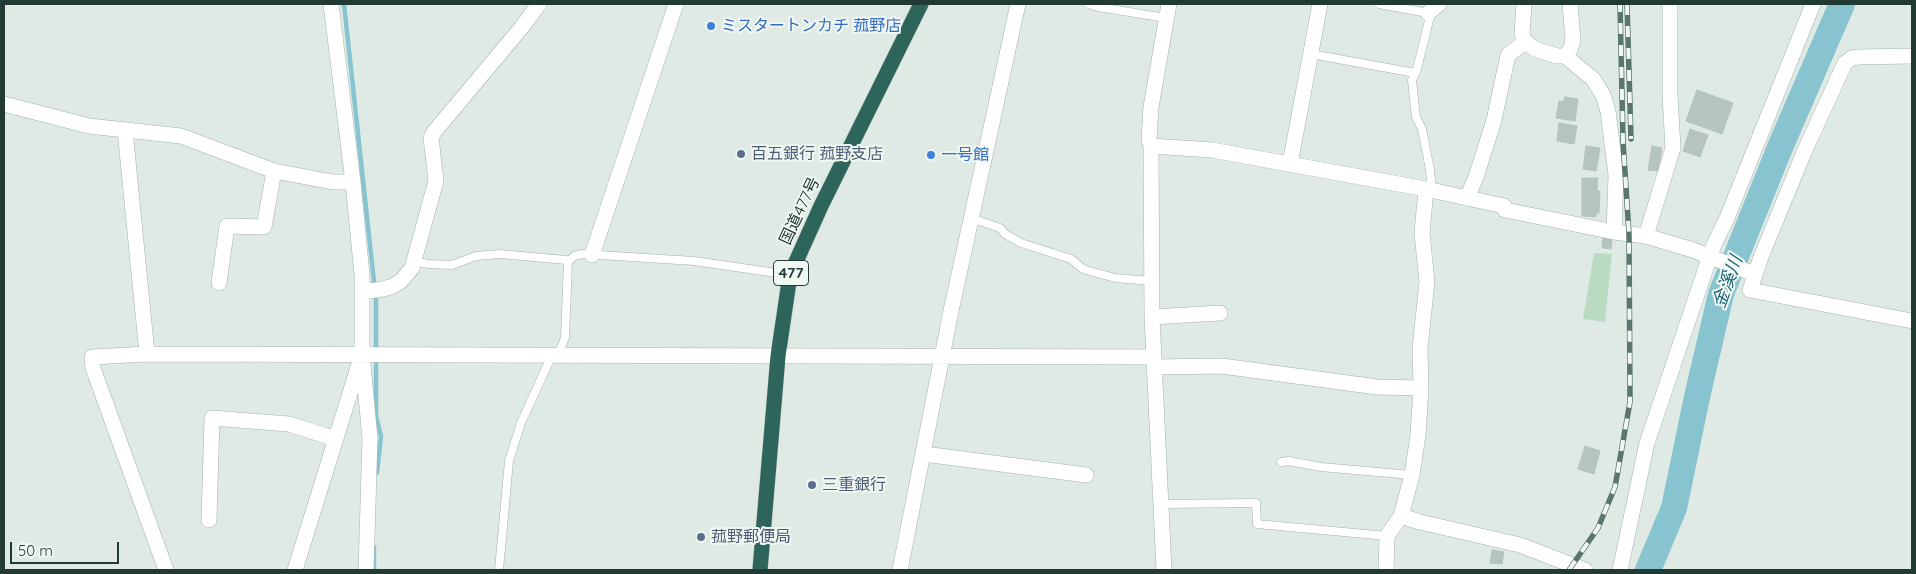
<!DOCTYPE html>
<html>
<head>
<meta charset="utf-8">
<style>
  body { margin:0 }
  #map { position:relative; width:1916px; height:574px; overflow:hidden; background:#e0eae5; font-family:Quicksand,sans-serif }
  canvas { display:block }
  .frame { position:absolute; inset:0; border:5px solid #213a33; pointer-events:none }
  .scale { position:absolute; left:10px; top:542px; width:109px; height:22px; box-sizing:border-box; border:2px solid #213a33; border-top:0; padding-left:6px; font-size:15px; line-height:18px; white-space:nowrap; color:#213a33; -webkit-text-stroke:4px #f0f7f3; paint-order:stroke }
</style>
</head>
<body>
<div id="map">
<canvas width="1916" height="574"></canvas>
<div class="frame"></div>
<div class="scale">50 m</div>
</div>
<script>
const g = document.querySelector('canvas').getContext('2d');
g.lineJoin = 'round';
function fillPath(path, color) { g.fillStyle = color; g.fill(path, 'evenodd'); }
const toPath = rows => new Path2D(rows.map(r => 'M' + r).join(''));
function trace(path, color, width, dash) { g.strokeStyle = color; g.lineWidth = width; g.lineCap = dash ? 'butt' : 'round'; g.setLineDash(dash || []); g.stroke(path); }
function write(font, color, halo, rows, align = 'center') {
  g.font = font + ' Quicksand,"Noto Sans JP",sans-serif'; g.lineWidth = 4; g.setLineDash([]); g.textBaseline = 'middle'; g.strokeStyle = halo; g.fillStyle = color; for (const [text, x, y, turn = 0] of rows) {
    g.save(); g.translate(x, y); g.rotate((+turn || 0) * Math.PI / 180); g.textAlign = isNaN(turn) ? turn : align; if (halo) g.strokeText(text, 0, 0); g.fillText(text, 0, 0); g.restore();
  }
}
fillPath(toPath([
  [1594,253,1612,254,1605,322,1583,319]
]), '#b9dbc2');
trace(toPath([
  [344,4,376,300,376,416,381,436,377,473],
  [374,547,374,570]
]), '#88c4cf', 4.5);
trace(toPath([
  [1648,570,1674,508,1697,397,1721,294,1781,145,1842,4]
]), '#88c4cf', 26);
const building = toPath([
  [1697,90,1733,103,1722,134,1686,121,1697,90],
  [1565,97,1578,99,1575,121,1556,118,1559,101,1563,102,1565,97],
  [1559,123,1577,126,1574,144,1557,141,1559,123],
  [1690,129,1708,135,1700,157,1683,151,1690,129],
  [1586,146,1600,148,1596,171,1583,169,1586,146],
  [1652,146,1662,148,1658,171,1648,170,1652,146],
  [1582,178,1598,178,1597,191,1600,191,1599,213,1596,213,1596,217,1582,216,1582,178],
  [1603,238,1612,240,1611,249,1602,248,1603,238],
  [1585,446,1600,451,1594,474,1578,469,1585,446],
  [1492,550,1504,552,1502,564,1490,563,1492,550]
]);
fillPath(building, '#b5c5be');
trace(building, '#b2c4bc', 1);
const lane = toPath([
  [1088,4,1098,7,1166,18],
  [1379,4,1428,13],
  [1431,12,1417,69,1412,80,1416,117,1422,129,1430,170,1432,190],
  [1311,54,1415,73],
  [971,218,1000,228,1005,234,1021,243,1071,259,1083,269,1115,278,1152,281],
  [413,261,428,264,452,265,476,256,500,254,566,260,568,262],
  [558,355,565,338,568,262,574,256,583,254,694,261,790,275],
  [1281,462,1289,461,1321,467,1412,475],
  [1161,504,1256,503,1257,524,1387,536],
  [499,570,509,461,521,423,552,355]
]);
const street = toPath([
  [331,4,353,182,362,275,362,355,370,438,366,570],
  [1524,4,1522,34,1525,42,1535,49,1557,56,1565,56,1570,50,1573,41,1570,4],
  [1428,13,1439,4],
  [1565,56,1593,79,1603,95,1608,111,1616,175,1614,232],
  [1912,56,1858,57,1852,58,1845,63,1805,150,1761,257,1750,290,1912,321],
  [4,104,89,126,181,136,274,171,333,182,353,182],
  [125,130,147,354],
  [1151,146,1212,150,1426,189,1504,206,1505,210,1614,232,1646,236,1693,250,1749,272,1755,276],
  [1290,164,1320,4],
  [1467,198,1476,177,1494,120,1508,55,1525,42],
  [1646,236,1673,148,1670,96,1670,4],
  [592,255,676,4],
  [219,283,227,226,264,227,274,171],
  [362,292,383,289,393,286,401,281,412,268,436,181,431,138,434,132,522,27,539,4],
  [1152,317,1220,313],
  [1154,367,1222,366,1377,387,1421,388],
  [924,454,1086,475],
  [1401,516,1420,522,1520,545,1585,570],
  [209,520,212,418,289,424,336,439],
  [166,570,93,368,92,357,147,354,1154,357],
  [295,570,360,361],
  [900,570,951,311,1018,4],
  [1164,570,1152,317,1151,146,1149,139,1151,107,1169,4],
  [1386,570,1387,536,1401,516,1412,475,1418,435,1421,388,1420,348,1427,282,1422,233,1426,189],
  [1620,570,1647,443,1713,247,1727,218,1813,4]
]);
const highway = toPath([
  [760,570,778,356,790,275,821,206,921,4]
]);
trace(lane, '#a3b2ac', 9);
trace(street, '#a3b2ac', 16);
trace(highway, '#bcc4c2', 16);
trace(lane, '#fff', 8);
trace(street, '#fff', 15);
trace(highway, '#2d655a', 15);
const rail = toPath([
  [1627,4,1631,139],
  [1569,570,1598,528,1615,487,1630,402,1629,234,1623,141,1620,4]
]);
trace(rail, '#5b766f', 5.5);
trace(rail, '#f0f7f3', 4, [11]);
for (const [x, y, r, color] of [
  [711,26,5,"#3f7fe0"],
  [741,154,5,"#5c6f8a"],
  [931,155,5,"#3f7fe0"],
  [812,485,5,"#5c6f8a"],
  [701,537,5,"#5c6f8a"]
]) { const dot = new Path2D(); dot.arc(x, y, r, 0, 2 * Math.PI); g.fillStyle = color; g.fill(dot); trace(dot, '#f0f7f3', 2); }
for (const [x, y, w] of [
  [791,273,35]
]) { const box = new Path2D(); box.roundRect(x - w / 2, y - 12.5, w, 25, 4); g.fillStyle = '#f0f7f3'; g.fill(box); trace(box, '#213a33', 1); }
write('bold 15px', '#213a33', null, [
  ["477",791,273]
]);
write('16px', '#366cbe', '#f0f7f3', [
  ["ミスタートンカチ 菰野店",721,26],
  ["一号館",941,155]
], 'left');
write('16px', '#4e5e75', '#f0f7f3', [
  ["百五銀行 菰野支店",751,154],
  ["三重銀行",822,485],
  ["菰野郵便局",711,537]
], 'left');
write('16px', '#213a33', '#f0f7f3', [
  ["国道477号",800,211,-65]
]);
write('italic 18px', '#1d6674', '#f0f7f3', [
  ["金溪川",1728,282,-70]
]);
</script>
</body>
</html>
